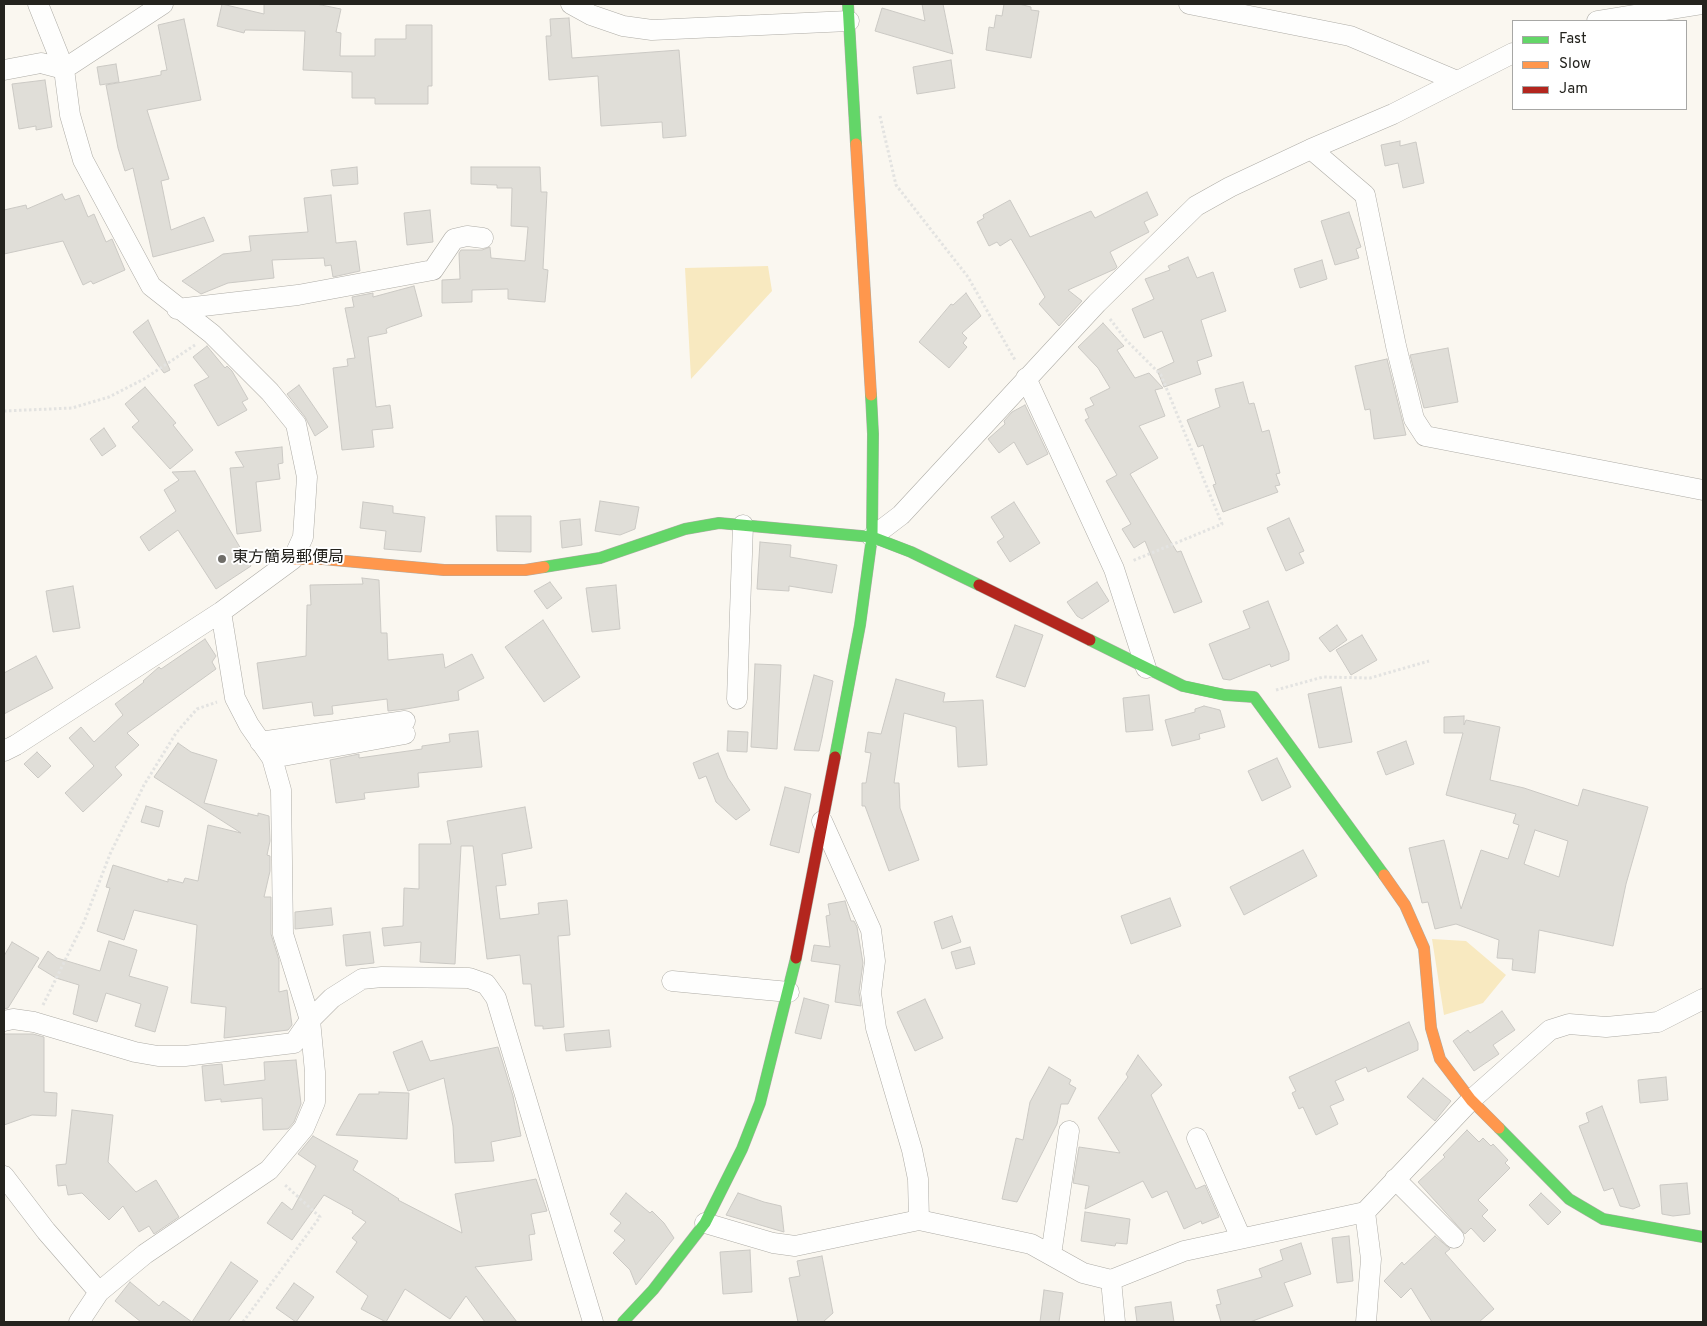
<!DOCTYPE html>
<html>
<head>
<meta charset="utf-8">
<style>
  body { margin:0 }
  #map { position:relative; width:1707px; height:1326px; overflow:hidden; background:#faf7f0; font-family:Overpass,sans-serif }
  canvas { display:block }
  .frame { position:absolute; inset:0; border:5px solid #24231e; pointer-events:none }
  .legend { position:absolute; left:1512px; top:20px; width:175px; height:90px; box-sizing:border-box; background:#fff; border:1px solid #a7a7a5; margin:0; padding:6px 9px; list-style:none; font-size:15px; color:#24231e }
  .legend li { display:flex; align-items:center; gap:10px; height:25px }
  .legend b { width:25px; border:1px solid #a7a7a5 }
</style>
</head>
<body>
<div id="map">
<canvas width="1707" height="1326"></canvas>
<div class="frame"></div>
<ul class="legend">
<li><b style="height:6px;background:#63d668"></b>Fast</li>
<li><b style="height:6px;background:#ff974d"></b>Slow</li>
<li><b style="height:6px;background:#b3261e"></b>Jam</li>
</ul>
</div>
<script>
const g = document.querySelector('canvas').getContext('2d');
g.lineJoin = 'round';
function fillPath(path, color) { g.fillStyle = color; g.fill(path, 'evenodd'); }
const toPath = rows => new Path2D(rows.map(r => 'M' + r).join(''));
function trace(path, color, width, dash) { g.strokeStyle = color; g.lineWidth = width; g.lineCap = dash ? 'butt' : 'round'; g.setLineDash(dash || []); g.stroke(path); }
function write(font, color, halo, rows, align = 'center') {
  g.font = font + ' Overpass,"Noto Sans JP",sans-serif'; g.lineWidth = 4; g.setLineDash([]); g.textBaseline = 'middle'; g.strokeStyle = halo; g.fillStyle = color; for (const [text, x, y, turn = 0] of rows) {
    g.save(); g.translate(x, y); g.rotate((+turn || 0) * Math.PI / 180); g.textAlign = isNaN(turn) ? turn : align; if (halo) g.strokeText(text, 0, 0); g.fillText(text, 0, 0); g.restore();
  }
}
fillPath(toPath([
  [768,266,772,291,691,379,685,268],
  [1432,939,1466,941,1506,975,1483,1003,1444,1015]
]), '#f8e9c0');
const building = toPath([
  [222,4,264,14,264,4,316,4,341,9,336,32,341,33,340,56,375,56,375,39,406,39,406,25,432,25,432,86,428,86,428,104,375,104,375,98,352,98,352,72,303,70,305,31,245,30,244,33,217,26,222,4],
  [922,4,943,4,953,54,875,31,882,8,925,21,922,4],
  [1004,4,1019,4,1031,7,1031,10,1039,11,1031,58,986,50,989,27,994,28,996,15,1002,16,1004,4],
  [569,18,572,58,679,50,686,136,663,138,662,122,601,126,598,76,549,80,546,36,551,36,550,19,569,18],
  [184,19,201,100,147,110,169,179,161,181,171,230,204,217,214,241,153,257,133,168,125,171,118,148,106,85,161,75,161,71,167,70,158,25,184,19],
  [951,60,955,88,917,94,913,67,951,60],
  [116,64,119,82,100,85,97,67,116,64],
  [45,80,52,127,36,130,36,126,19,129,12,84,45,80],
  [1400,141,1400,146,1416,142,1424,183,1403,188,1398,163,1385,166,1381,145,1400,141],
  [357,167,358,184,333,186,331,170,357,167],
  [471,167,540,167,541,192,547,192,543,269,548,270,545,302,508,299,508,289,472,290,472,302,442,303,442,280,460,279,459,253,461,250,482,250,490,247,491,258,525,261,528,227,511,226,512,188,497,188,497,185,471,184,471,167],
  [1147,192,1158,215,1144,222,1149,232,1110,252,1117,267,1115,269,1068,290,1082,301,1059,326,1039,304,1045,297,1011,239,1000,246,997,242,989,246,977,222,984,218,983,215,1010,200,1030,237,1091,211,1095,218,1147,192],
  [62,194,65,200,79,195,88,217,94,214,106,242,112,239,125,270,93,284,91,281,83,285,63,241,4,254,4,210,26,205,27,209,62,194],
  [331,195,336,243,356,241,360,271,333,277,331,265,325,266,324,258,272,260,274,278,228,283,201,294,182,281,223,254,251,251,249,236,308,232,304,198,331,195],
  [430,210,433,242,407,245,404,213,430,210],
  [1349,212,1361,247,1356,249,1359,258,1335,265,1321,221,1349,212],
  [1188,257,1197,278,1213,272,1226,311,1201,320,1212,356,1197,361,1201,374,1164,387,1157,370,1174,362,1162,331,1144,338,1132,309,1154,299,1145,279,1170,270,1168,266,1188,257],
  [1322,260,1327,279,1300,288,1294,269,1322,260],
  [414,286,422,316,390,327,386,329,387,333,368,337,376,407,390,405,393,428,372,430,374,447,342,450,333,368,348,366,347,359,355,358,345,308,354,307,352,297,373,293,373,297,414,286],
  [966,293,981,316,962,333,967,338,963,343,967,347,949,368,919,342,951,304,953,305,966,293],
  [148,320,170,370,164,373,133,332,148,320],
  [1103,323,1124,346,1117,350,1135,378,1149,373,1163,388,1155,390,1165,416,1139,426,1158,458,1130,474,1177,552,1181,551,1202,602,1174,613,1145,541,1134,548,1122,529,1131,524,1106,481,1117,475,1085,420,1089,418,1085,409,1094,405,1090,398,1110,388,1098,368,1078,347,1103,323],
  [207,346,225,368,227,366,232,371,248,399,242,402,247,410,218,426,194,385,209,377,193,357,207,346],
  [1448,348,1458,402,1424,408,1410,355,1448,348],
  [1387,359,1406,435,1374,439,1370,409,1365,410,1355,366,1387,359],
  [1243,382,1249,404,1254,403,1262,432,1269,430,1280,473,1276,474,1280,485,1275,486,1278,492,1223,512,1213,485,1216,484,1203,445,1198,447,1187,420,1220,407,1215,389,1243,382],
  [299,385,328,427,315,436,305,417,287,394,299,385],
  [145,387,176,423,173,425,193,450,170,469,132,427,139,421,125,404,145,387],
  [1025,405,1048,454,1027,465,1014,442,999,453,988,439,1005,424,1004,421,1012,412,1025,405],
  [104,428,116,446,102,456,90,439,104,428],
  [282,447,283,463,278,464,280,479,256,482,261,531,237,534,230,468,244,467,235,452,282,447],
  [195,471,251,566,216,589,178,530,149,551,140,537,176,511,164,490,179,480,172,472,195,471],
  [600,501,639,507,635,529,620,535,595,531,600,501],
  [363,502,393,506,393,513,425,517,421,552,384,549,386,531,360,528,363,502],
  [1014,502,1040,543,1010,562,997,542,1004,537,991,517,1014,502],
  [496,516,531,516,531,552,497,551,496,516],
  [1289,518,1304,551,1299,553,1304,563,1286,571,1267,528,1289,518],
  [580,519,582,545,562,548,560,521,580,519],
  [760,542,791,545,790,557,837,565,832,593,789,586,789,591,757,589,760,542],
  [362,578,379,580,381,633,387,633,388,660,443,654,445,668,472,654,484,678,458,691,459,700,406,709,388,711,387,699,332,706,333,714,314,716,312,702,263,709,257,663,306,656,307,605,311,605,310,585,363,584,362,578],
  [550,582,562,598,547,609,534,591,550,582],
  [1097,582,1109,601,1082,619,1077,616,1067,602,1097,582],
  [616,585,620,629,592,632,586,588,616,585],
  [73,586,80,628,53,632,46,591,73,586],
  [1268,601,1289,653,1289,660,1271,667,1270,664,1230,680,1223,679,1209,644,1250,628,1243,611,1268,601],
  [543,620,580,677,544,702,505,647,543,620],
  [1015,625,1043,635,1025,687,996,677,1015,625],
  [1337,625,1347,640,1330,652,1319,638,1337,625],
  [1362,635,1377,660,1351,675,1336,650,1362,635],
  [205,639,216,656,212,662,216,669,127,733,139,745,115,767,122,775,83,812,65,793,94,766,69,738,81,727,94,742,123,715,115,704,144,682,143,681,159,667,161,669,205,639],
  [36,656,53,688,4,714,4,673,36,656],
  [755,664,781,665,777,749,751,747,755,664],
  [814,675,833,681,822,738,819,751,794,750,814,675],
  [896,679,945,693,943,702,983,700,987,765,958,767,956,727,904,713,894,783,899,783,900,808,919,860,889,871,865,806,862,806,862,783,866,783,871,753,865,752,868,732,881,734,896,679],
  [1341,687,1352,742,1319,748,1308,694,1341,687],
  [1149,695,1153,730,1126,732,1123,698,1149,695],
  [1204,706,1220,710,1225,727,1199,734,1200,739,1172,746,1165,720,1195,712,1195,709,1204,706],
  [1464,716,1464,725,1466,720,1500,727,1490,780,1524,788,1578,806,1583,789,1648,807,1626,884,1613,946,1539,930,1535,973,1512,970,1513,959,1497,958,1499,940,1456,924,1435,929,1428,902,1422,903,1409,848,1444,840,1461,909,1481,850,1508,859,1519,825,1513,823,1516,814,1446,795,1463,733,1444,733,1444,717,1464,716],
  [1535,830,1568,841,1559,877,1524,864,1535,830],
  [478,731,482,767,418,773,419,787,364,793,365,799,336,803,330,760,359,754,359,758,422,749,422,746,450,742,449,734,478,731],
  [728,731,748,732,747,752,727,751,728,731],
  [1406,741,1414,764,1386,775,1377,752,1406,741],
  [178,743,191,752,217,760,204,803,258,816,258,813,269,816,270,841,267,855,270,856,270,871,264,897,271,897,271,934,279,960,279,992,287,990,292,1025,288,1030,224,1038,226,1007,191,1003,197,925,134,910,124,940,97,931,110,888,106,887,113,865,168,882,168,879,183,883,185,878,198,881,208,825,241,833,154,777,178,743],
  [37,752,51,766,38,778,24,764,37,752],
  [718,753,728,778,750,810,736,820,716,802,706,776,699,779,693,763,718,753],
  [1277,758,1291,787,1262,801,1248,771,1277,758],
  [785,787,811,794,799,853,770,845,785,787],
  [146,806,163,811,159,827,141,822,146,806],
  [525,807,532,848,502,854,506,885,496,886,500,919,539,914,538,903,567,900,570,935,558,936,564,1027,543,1029,543,1026,535,1026,531,984,523,984,520,955,487,959,473,846,461,846,455,964,420,962,421,942,384,946,382,928,403,926,404,888,419,889,419,844,451,844,447,821,525,807],
  [1303,850,1317,876,1244,915,1230,887,1303,850],
  [1170,898,1181,926,1131,944,1121,916,1170,898],
  [845,901,851,921,854,921,857,927,863,963,859,992,861,1006,835,1002,840,965,811,961,814,945,830,947,826,916,830,915,828,904,845,901],
  [331,908,333,925,295,929,295,912,331,908],
  [952,916,961,942,942,949,934,922,952,916],
  [370,932,374,963,346,966,343,935,370,932],
  [109,941,137,950,129,976,168,987,155,1032,135,1026,141,1004,106,993,97,1022,73,1014,79,985,56,978,38,967,48,951,57,958,100,971,109,941],
  [12,942,39,958,8,1008,4,1009,4,956,12,942],
  [970,947,975,964,956,969,951,952,970,947],
  [804,998,829,1005,821,1039,795,1033,804,998],
  [925,999,943,1038,915,1051,897,1012,925,999],
  [1502,1011,1515,1030,1493,1045,1499,1054,1474,1071,1453,1041,1468,1030,1470,1033,1502,1011],
  [1409,1022,1418,1043,1418,1050,1368,1072,1366,1067,1335,1081,1344,1100,1330,1106,1338,1124,1316,1135,1303,1107,1299,1109,1292,1093,1296,1091,1289,1077,1409,1022],
  [609,1030,611,1047,566,1051,564,1034,609,1030],
  [4,1034,33,1034,44,1037,44,1092,57,1093,56,1116,32,1115,4,1125,4,1034],
  [422,1041,430,1061,498,1047,513,1096,521,1136,491,1142,494,1161,455,1163,453,1126,444,1078,408,1091,393,1052,422,1041],
  [1138,1055,1162,1085,1151,1095,1196,1189,1205,1185,1219,1217,1202,1224,1201,1221,1184,1229,1167,1191,1152,1198,1143,1181,1085,1209,1089,1186,1073,1183,1079,1147,1120,1153,1098,1118,1128,1077,1126,1074,1138,1055],
  [296,1060,301,1104,294,1122,288,1129,263,1130,262,1098,221,1102,221,1099,205,1101,202,1066,222,1064,224,1085,265,1080,264,1062,296,1060],
  [1049,1067,1071,1080,1069,1084,1076,1088,1068,1104,1061,1104,1057,1124,1017,1202,1002,1199,1016,1138,1023,1140,1030,1102,1049,1067],
  [1666,1077,1668,1100,1640,1103,1638,1080,1666,1077],
  [1423,1078,1451,1101,1435,1121,1407,1097,1423,1078],
  [379,1092,409,1093,407,1139,336,1135,359,1094,379,1094,379,1092],
  [1602,1106,1640,1206,1633,1209,1620,1206,1613,1188,1604,1191,1579,1126,1589,1122,1586,1113,1602,1106],
  [72,1110,113,1115,108,1162,136,1192,156,1180,179,1217,154,1234,149,1226,139,1232,123,1206,109,1220,82,1193,68,1195,66,1185,58,1186,56,1165,66,1164,72,1110],
  [1467,1130,1479,1142,1483,1138,1491,1146,1493,1144,1508,1160,1505,1163,1510,1168,1478,1200,1488,1210,1482,1216,1496,1230,1484,1242,1471,1228,1465,1234,1418,1182,1445,1157,1443,1155,1467,1130],
  [313,1136,358,1161,353,1170,399,1199,398,1200,462,1233,455,1194,536,1179,547,1211,531,1214,535,1234,529,1235,532,1260,475,1267,517,1322,485,1322,466,1296,450,1319,405,1289,386,1322,361,1309,368,1296,336,1272,357,1242,352,1238,366,1222,352,1213,353,1211,324,1195,292,1240,267,1223,282,1202,292,1210,316,1166,298,1154,313,1136],
  [1687,1183,1690,1214,1673,1216,1662,1214,1660,1185,1687,1183],
  [626,1193,650,1213,652,1211,664,1223,674,1238,636,1285,630,1270,613,1253,625,1240,614,1231,621,1223,610,1214,626,1193],
  [738,1193,764,1202,781,1206,784,1232,726,1215,738,1193],
  [1541,1193,1561,1212,1548,1225,1529,1205,1541,1193],
  [1085,1212,1130,1219,1127,1244,1116,1243,1115,1246,1081,1241,1085,1212],
  [1349,1236,1353,1281,1337,1283,1332,1238,1349,1236],
  [1435,1236,1450,1249,1445,1253,1494,1309,1479,1322,1432,1322,1411,1288,1401,1298,1384,1281,1402,1262,1404,1265,1435,1236],
  [1301,1243,1311,1274,1284,1283,1293,1306,1250,1322,1221,1322,1216,1305,1221,1304,1217,1290,1262,1277,1259,1269,1283,1260,1280,1250,1301,1243],
  [750,1250,752,1292,723,1294,720,1252,750,1250],
  [822,1256,833,1313,823,1322,798,1322,789,1278,800,1276,797,1261,822,1256],
  [231,1262,258,1281,228,1322,192,1322,231,1262],
  [130,1282,159,1306,163,1301,192,1322,141,1322,115,1301,130,1282],
  [294,1283,314,1297,296,1322,276,1308,294,1283],
  [1044,1290,1063,1293,1059,1322,1040,1322,1044,1290],
  [1171,1302,1174,1322,1137,1322,1135,1307,1171,1302]
]);
fillPath(building, '#e0ded8');
trace(building, '#cbc9c4', 1);
const street = toPath([
  [571,4,591,15,623,26,652,30,849,21],
  [1189,4,1350,36,1457,81],
  [1597,21,1703,4],
  [4,70,41,63,64,69,163,4],
  [1311,149,1365,195,1396,346,1414,419,1425,436,1703,490],
  [177,309,298,295,433,270,454,239,467,236,483,238],
  [1026,378,1114,569,1146,668],
  [872,537,901,515,1097,303,1196,206,1230,187,1311,149,1393,114,1513,53],
  [737,699,743,525],
  [260,742,405,721],
  [4,751,16,745,221,612,293,559,303,537,307,477,296,424,270,392,212,334,151,286,83,160,70,115,64,69,38,4],
  [272,758,405,734],
  [822,821,871,930,875,961,871,993,876,1028,912,1150,918,1179,919,1220],
  [672,981,789,992],
  [4,1021,13,1019,34,1022,135,1052,158,1056,185,1056,294,1043,310,1020,332,998,362,979,382,977,469,978,486,984,496,998,593,1322],
  [1197,1138,1241,1238],
  [4,1176,46,1231,99,1292],
  [1395,1179,1454,1238],
  [1365,1212,1371,1259,1366,1322],
  [705,1223,773,1243,795,1246,919,1220,1031,1244,1083,1273,1111,1280,1184,1251,1365,1212,1471,1100,1550,1030,1569,1024,1606,1027,1658,1022,1703,999],
  [1051,1255,1069,1131],
  [1111,1280,1115,1322],
  [79,1322,99,1292,145,1254,269,1170,304,1128,315,1102,315,1072,310,1020,283,934,281,790,272,758,249,725,235,698,221,612]
]);
const fast = toPath([
  [848,4,856,144],
  [544,567,600,558,685,529,719,523,872,537,911,552,979,585],
  [1090,640,1183,686,1225,695,1254,697,1384,875],
  [835,757,860,625,872,537,873,434,871,395],
  [1499,1128,1569,1199,1603,1219,1703,1237],
  [623,1322,653,1290,705,1223,742,1149,760,1103,796,958]
]);
const slow = toPath([
  [856,144,871,395],
  [293,559,323,559,444,570,525,570,544,567],
  [1384,875,1405,905,1424,948,1431,1028,1440,1059,1471,1100,1499,1128]
]);
const jam = toPath([
  [979,585,1090,640],
  [796,958,835,757]
]);
trace(street, '#aeaca6', 21);
trace(fast, '#aeaca6', 12);
trace(slow, '#aeaca6', 12);
trace(jam, '#aeaca6', 12);
trace(toPath([
  [880,116,896,185,968,277,1015,360],
  [1110,319,1126,340,1161,375,1222,524,1132,561],
  [4,411,72,408,109,397,144,379,195,345],
  [1276,690,1323,677,1370,678,1429,661],
  [43,1005,84,922,110,854,144,785,176,733,197,709,217,702],
  [243,1322,320,1217,284,1184]
]), '#e3e3e1', 3, [2.5, 2.5]);
trace(street, '#fefefd', 20);
trace(fast, '#63d668', 11);
trace(slow, '#ff974d', 11);
trace(jam, '#b3261e', 11);
for (const [x, y, r, color] of [
  [222,559,5,"#6f6d68"]
]) { const dot = new Path2D(); dot.arc(x, y, r, 0, 2 * Math.PI); g.fillStyle = color; g.fill(dot); trace(dot, '#fff', 2); }
write('16px', '#24231e', '#fff', [
  ["東方簡易郵便局",232,559]
], 'left');
</script>
</body>
</html>
